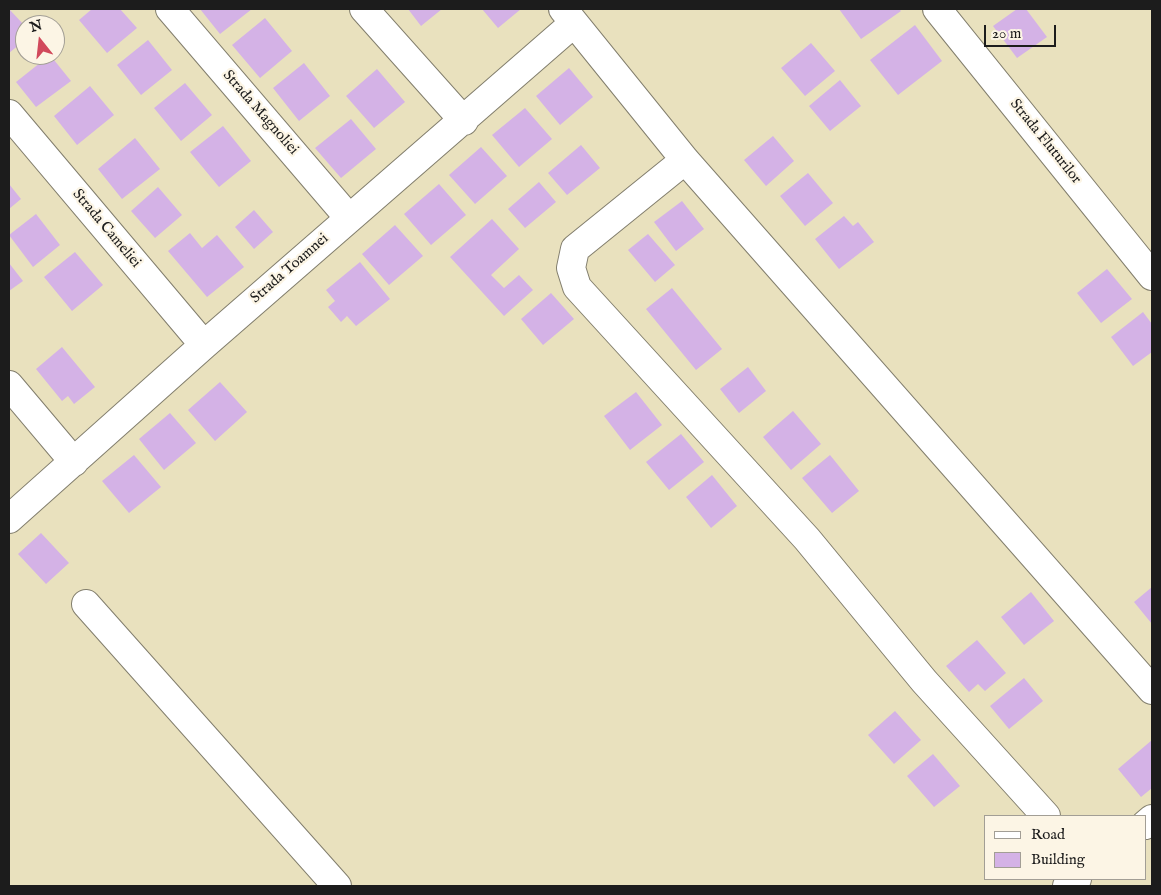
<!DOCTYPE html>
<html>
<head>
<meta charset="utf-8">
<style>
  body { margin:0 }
  #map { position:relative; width:1161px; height:895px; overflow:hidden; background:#e9e1be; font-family:"IM FELL English",serif }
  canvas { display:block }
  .frame { position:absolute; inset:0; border:10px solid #1c1c1c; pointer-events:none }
  .legend { position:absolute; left:984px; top:815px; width:162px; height:65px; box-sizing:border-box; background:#fcf5e5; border:1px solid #a29e95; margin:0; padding:6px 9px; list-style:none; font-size:15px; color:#1c1c1c }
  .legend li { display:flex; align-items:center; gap:10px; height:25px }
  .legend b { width:25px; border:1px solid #a29e95 }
  .north { position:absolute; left:15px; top:15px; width:50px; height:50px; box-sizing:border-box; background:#fcf5e5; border:1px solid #a29e95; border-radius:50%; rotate:344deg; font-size:14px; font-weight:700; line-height:20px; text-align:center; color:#1c1c1c }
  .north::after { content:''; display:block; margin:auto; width:18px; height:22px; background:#d1495b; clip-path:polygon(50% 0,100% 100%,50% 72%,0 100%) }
  .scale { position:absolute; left:984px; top:25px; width:72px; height:22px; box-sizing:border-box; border:2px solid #1c1c1c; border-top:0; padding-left:6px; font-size:15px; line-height:18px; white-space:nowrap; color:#1c1c1c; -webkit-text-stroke:4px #fcf5e5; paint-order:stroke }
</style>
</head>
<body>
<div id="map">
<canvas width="1161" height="895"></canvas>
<div class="frame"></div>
<ul class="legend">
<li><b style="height:6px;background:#fff"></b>Road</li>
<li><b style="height:14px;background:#d4b2e6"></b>Building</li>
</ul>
<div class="north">N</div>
<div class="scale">20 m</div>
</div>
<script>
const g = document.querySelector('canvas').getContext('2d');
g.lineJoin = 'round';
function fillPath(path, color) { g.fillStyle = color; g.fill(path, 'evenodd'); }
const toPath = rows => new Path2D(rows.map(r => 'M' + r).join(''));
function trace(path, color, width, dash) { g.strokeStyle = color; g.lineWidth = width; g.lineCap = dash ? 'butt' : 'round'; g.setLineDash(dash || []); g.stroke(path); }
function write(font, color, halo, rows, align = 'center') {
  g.font = font + ' "IM FELL English",serif'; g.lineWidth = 4.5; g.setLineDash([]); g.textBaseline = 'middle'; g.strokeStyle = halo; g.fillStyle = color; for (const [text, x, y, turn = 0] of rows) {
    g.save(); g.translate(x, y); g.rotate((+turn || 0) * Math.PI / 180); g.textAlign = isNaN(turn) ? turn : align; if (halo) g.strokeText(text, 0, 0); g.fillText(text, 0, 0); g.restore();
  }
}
fillPath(toPath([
  [9,9,25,26,25,40,9,53],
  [92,9,120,9,137,28,107,53,79,20],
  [200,9,252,9,220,34],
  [408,9,442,9,421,26],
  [482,9,521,9,498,28],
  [839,9,899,9,901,11,861,39],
  [1017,9,1026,9,1047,37,1017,58,993,26],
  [265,18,292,51,260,78,232,45],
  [915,25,942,61,898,95,870,60],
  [148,40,172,70,141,95,117,65],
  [811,43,835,71,805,96,781,68],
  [50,55,71,81,36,107,16,82],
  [304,63,330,96,299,121,273,88],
  [569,68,593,97,560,125,536,96],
  [377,69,405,102,374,128,346,96],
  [840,80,861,106,830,131,809,106],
  [185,83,212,115,181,141,154,108],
  [90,86,114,115,77,145,54,116],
  [525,108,552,139,519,167,492,135],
  [351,119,376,149,341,178,315,148],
  [223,126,251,161,219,187,190,152],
  [773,136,794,161,766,186,744,160],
  [135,138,160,169,122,199,98,169],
  [581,145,600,168,567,195,548,173],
  [481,147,507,176,475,204,449,175],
  [808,173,833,203,805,226,780,196],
  [539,182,556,202,525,228,508,209],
  [9,184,21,199,9,209],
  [439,184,466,215,431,245,404,214],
  [158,187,182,215,155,238,131,211],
  [682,201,704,229,676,251,654,222],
  [254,210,273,232,254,249,235,227],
  [36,214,60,245,33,267,9,235],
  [844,216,853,226,858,222,874,242,839,269,815,239],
  [492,219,519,249,491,275,504,288,519,275,533,290,504,316,450,257],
  [395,225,423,256,389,285,362,254],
  [190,233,202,248,217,235,244,267,207,297,168,251],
  [648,234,675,265,655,282,628,250],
  [75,252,103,285,72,311,44,277],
  [360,262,390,299,356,326,347,316,341,322,328,307,335,301,326,290],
  [9,263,23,281,9,291],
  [1107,269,1132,299,1101,323,1077,293],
  [672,288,722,349,696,370,646,309],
  [551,293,574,319,543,345,521,319],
  [1143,312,1152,324,1152,352,1133,366,1111,337],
  [62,347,95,387,74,404,68,396,62,401,36,369],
  [748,367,766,391,739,413,720,389],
  [220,382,247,412,215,441,188,410],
  [636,392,662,425,630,450,604,416],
  [793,411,821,444,791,470,763,437],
  [170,413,196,443,164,470,139,439],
  [681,434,704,462,669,490,646,462],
  [134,455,161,487,129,513,102,481],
  [830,455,859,491,832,513,802,478],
  [712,475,737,506,711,528,686,497],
  [41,533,69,563,46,584,18,554],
  [1152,587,1152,624,1134,602],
  [1031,592,1054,621,1024,645,1001,617],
  [977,640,1006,673,985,691,978,684,969,692,946,666],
  [1024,678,1043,701,1009,729,990,706],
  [895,711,921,740,894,764,868,735],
  [1152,740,1152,788,1141,797,1118,769],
  [933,754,960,786,934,807,907,776]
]), '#d4b2e6');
const minor = toPath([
  [170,9,349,218],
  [364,9,464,121],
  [563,9,685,160,1152,690],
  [937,9,1152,276],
  [9,114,204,345],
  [685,160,575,249,571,268,577,287,807,539,924,681,1046,816],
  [9,385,74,462],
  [9,519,204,345,574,23],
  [86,604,337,886],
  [1145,825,1152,819],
  [1067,886,1077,879]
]);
trace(minor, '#827e6d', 30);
trace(minor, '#fff', 28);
write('15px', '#1c1c1c', '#fcf5e5', [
  ["Strada Magnoliei",260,113,49],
  ["Strada Fluturilor",1045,142,51],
  ["Strada Cameliei",106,229,50],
  ["Strada Toamnei",290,269,-41]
]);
</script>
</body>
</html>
